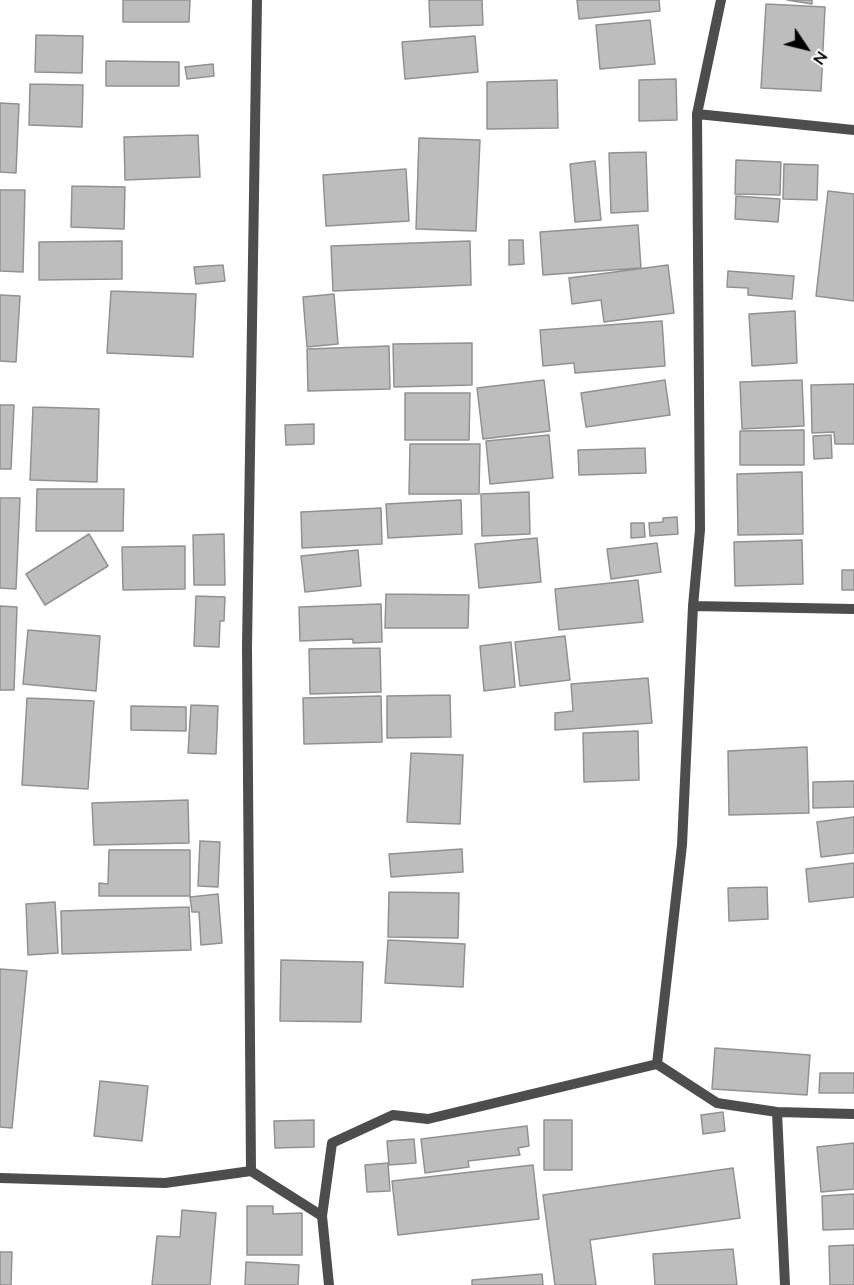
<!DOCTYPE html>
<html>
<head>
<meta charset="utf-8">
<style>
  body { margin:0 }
  #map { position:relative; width:854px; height:1285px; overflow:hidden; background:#fff; font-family:Mulish,sans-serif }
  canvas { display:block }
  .north { position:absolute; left:776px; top:18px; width:60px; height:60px; -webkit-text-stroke:4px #fff; paint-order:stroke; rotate:125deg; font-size:16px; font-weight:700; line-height:24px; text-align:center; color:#000 }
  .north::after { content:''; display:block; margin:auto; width:21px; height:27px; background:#000; clip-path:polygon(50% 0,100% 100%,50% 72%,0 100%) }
</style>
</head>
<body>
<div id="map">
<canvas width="854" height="1285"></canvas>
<div class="north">N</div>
</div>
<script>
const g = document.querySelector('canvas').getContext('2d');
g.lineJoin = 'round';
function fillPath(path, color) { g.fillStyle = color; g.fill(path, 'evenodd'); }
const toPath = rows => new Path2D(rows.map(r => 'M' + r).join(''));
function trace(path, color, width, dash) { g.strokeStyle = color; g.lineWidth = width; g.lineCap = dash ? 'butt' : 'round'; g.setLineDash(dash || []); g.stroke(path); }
const building = toPath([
  [123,0,190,0,189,22,123,22,123,0],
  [429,0,482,0,483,25,430,27,429,0],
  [577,0,659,0,660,11,579,19,577,0],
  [787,0,812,0,812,4,787,0],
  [766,4,825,7,821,91,761,88,766,4],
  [650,20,655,64,600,69,596,25,650,20],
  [36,35,83,36,82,73,35,72,36,35],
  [475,36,478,72,405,79,402,42,475,36],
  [106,61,179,62,179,86,106,86,106,61],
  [213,64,214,76,187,79,185,67,213,64],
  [676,79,677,120,639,121,639,80,676,79],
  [557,80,558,128,487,129,487,82,557,80],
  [30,84,83,85,82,127,29,125,30,84],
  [0,103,19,104,16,173,0,172,0,103],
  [198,135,200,177,125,180,124,137,198,135],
  [419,138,480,140,476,231,416,229,419,138],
  [646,152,648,211,611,213,609,153,646,152],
  [736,160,781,162,780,195,735,194,736,160],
  [595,161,601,220,575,222,570,164,595,161],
  [784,164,818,165,817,200,783,199,784,164],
  [406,169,409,221,326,226,323,175,406,169],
  [72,186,125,187,124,229,71,227,72,186],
  [0,190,25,190,23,272,0,271,0,190],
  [828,191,854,194,854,301,816,296,828,191],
  [736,196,780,199,778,222,735,219,736,196],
  [638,225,641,268,543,275,540,232,638,225],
  [509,240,523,240,524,264,509,265,509,240],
  [122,241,122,279,39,280,39,242,122,241],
  [470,241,471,285,333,291,331,246,470,241],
  [223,265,225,281,196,284,194,267,223,265],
  [668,265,674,313,604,322,601,300,572,304,569,278,668,265],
  [728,271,794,276,792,299,748,295,748,288,727,287,728,271],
  [111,291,196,294,193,357,107,353,111,291],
  [334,294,338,344,307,347,303,297,334,294],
  [0,295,20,296,16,362,0,361,0,295],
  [795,311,797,363,752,366,749,314,795,311],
  [662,321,665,366,575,373,574,363,543,366,540,330,662,321],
  [472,343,472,385,394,387,393,344,472,343],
  [389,346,390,389,308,391,307,349,389,346],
  [544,380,550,431,483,439,477,388,544,380],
  [665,380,670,415,586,427,581,393,665,380],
  [802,380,804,426,742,429,740,382,802,380],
  [854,384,854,444,835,444,834,432,812,433,811,385,854,384],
  [405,393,470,393,469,440,405,440,405,393],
  [0,405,14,405,11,469,0,469,0,405],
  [33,407,99,409,97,482,30,480,33,407],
  [314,424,314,444,286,445,285,425,314,424],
  [804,430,804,465,740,465,740,431,804,430],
  [549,435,553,478,490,484,486,441,549,435],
  [831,435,832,458,814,459,813,436,831,435],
  [410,444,480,444,479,494,409,494,410,444],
  [645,448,646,473,579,475,578,450,645,448],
  [802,472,803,534,738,535,737,474,802,472],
  [37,489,124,489,123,531,36,531,37,489],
  [529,492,530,534,482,536,481,494,529,492],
  [0,498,20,498,16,589,0,588,0,498],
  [461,500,462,534,388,538,386,504,461,500],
  [381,508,382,544,302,548,301,512,381,508],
  [677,517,678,534,650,536,649,523,663,522,663,518,677,517],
  [631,523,644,523,645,537,631,538,631,523],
  [89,534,108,566,45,605,26,574,89,534],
  [224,534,225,585,194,585,193,535,224,534],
  [537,538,541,582,479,588,475,544,537,538],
  [802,540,803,584,735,586,734,542,802,540],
  [657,543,661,572,611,579,607,549,657,543],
  [185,546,185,589,123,590,122,547,185,546],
  [358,550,361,586,305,592,301,556,358,550],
  [842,570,854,570,854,590,842,590,842,570],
  [638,580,643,622,559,630,555,589,638,580],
  [386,594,469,595,468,628,385,628,386,594],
  [196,596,225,597,224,621,220,621,219,647,194,646,196,596],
  [381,604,382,642,353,643,353,639,300,641,299,607,381,604],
  [0,606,17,607,14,690,0,690,0,606],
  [28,630,100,636,96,691,23,684,28,630],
  [565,636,570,680,520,686,515,642,565,636],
  [511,642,515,687,484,691,480,646,511,642],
  [380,648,381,692,310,694,309,649,380,648],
  [648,678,652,723,555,730,555,713,573,711,571,684,648,678],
  [450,695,451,737,387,738,387,696,450,695],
  [381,696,382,742,304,744,303,698,381,696],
  [27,698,94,701,88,789,22,785,27,698],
  [191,705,218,706,216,754,188,753,191,705],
  [131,706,186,707,186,731,131,730,131,706],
  [638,731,639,780,584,782,583,733,638,731],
  [807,747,809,813,729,815,728,751,807,747],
  [411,753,463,755,460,824,407,822,411,753],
  [854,781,854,807,813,808,813,782,854,781],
  [188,800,189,843,94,845,92,803,188,800],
  [854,817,854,853,821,857,817,822,854,817],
  [200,841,220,842,218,887,198,886,200,841],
  [462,849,463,872,391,877,389,854,462,849],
  [109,850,190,850,190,896,99,896,99,883,108,884,109,850],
  [854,863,854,897,809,902,806,869,854,863],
  [767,887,768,919,729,921,728,888,767,887],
  [389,892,459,893,458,938,388,937,389,892],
  [218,894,222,943,201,945,199,912,192,912,190,897,218,894],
  [55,902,58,953,28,955,26,904,55,902],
  [189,907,191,950,62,954,61,911,189,907],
  [388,940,465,944,463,987,385,983,388,940],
  [281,960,363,962,361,1022,280,1021,281,960],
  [0,969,27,971,12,1128,0,1127,0,969],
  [715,1048,810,1055,807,1095,712,1089,715,1048],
  [820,1073,854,1073,854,1093,819,1093,820,1073],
  [100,1081,148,1086,142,1141,94,1136,100,1081],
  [723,1112,725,1131,703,1134,701,1115,723,1112],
  [314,1120,314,1147,275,1148,274,1121,314,1120],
  [544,1120,572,1120,572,1170,544,1170,544,1120],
  [527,1126,529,1146,518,1148,520,1155,468,1161,469,1167,425,1173,421,1139,527,1126],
  [414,1139,416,1163,389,1165,387,1141,414,1139],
  [854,1143,854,1189,821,1192,817,1147,854,1143],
  [388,1163,390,1191,367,1192,365,1165,388,1163],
  [533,1165,539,1219,398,1235,392,1181,533,1165],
  [733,1168,740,1218,590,1240,596,1285,555,1285,543,1195,733,1168],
  [854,1194,854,1229,823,1230,822,1196,854,1194],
  [247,1206,273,1206,273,1214,302,1213,302,1255,247,1255,247,1206],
  [182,1210,216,1213,210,1285,152,1285,157,1236,180,1237,182,1210],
  [854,1245,854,1285,830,1285,829,1246,854,1245],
  [733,1249,737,1285,655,1285,653,1254,733,1249],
  [0,1252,12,1252,11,1285,0,1285,0,1252],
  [246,1262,299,1265,298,1285,245,1285,246,1262],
  [542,1274,543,1285,472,1285,472,1280,542,1274]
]);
fillPath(building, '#bdbdbd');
trace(building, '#919191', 1.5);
trace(toPath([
  [257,0,247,647,251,1171,322,1216,329,1285],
  [697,114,854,130],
  [693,606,854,609],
  [657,1064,682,845,693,606,700,530,697,114,721,0],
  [777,1112,785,1285],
  [0,1178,165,1183,251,1171],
  [322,1216,332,1143,393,1115,428,1119,657,1064,717,1103,777,1112,854,1114]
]), '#4d4d4d', 10);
</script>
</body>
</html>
